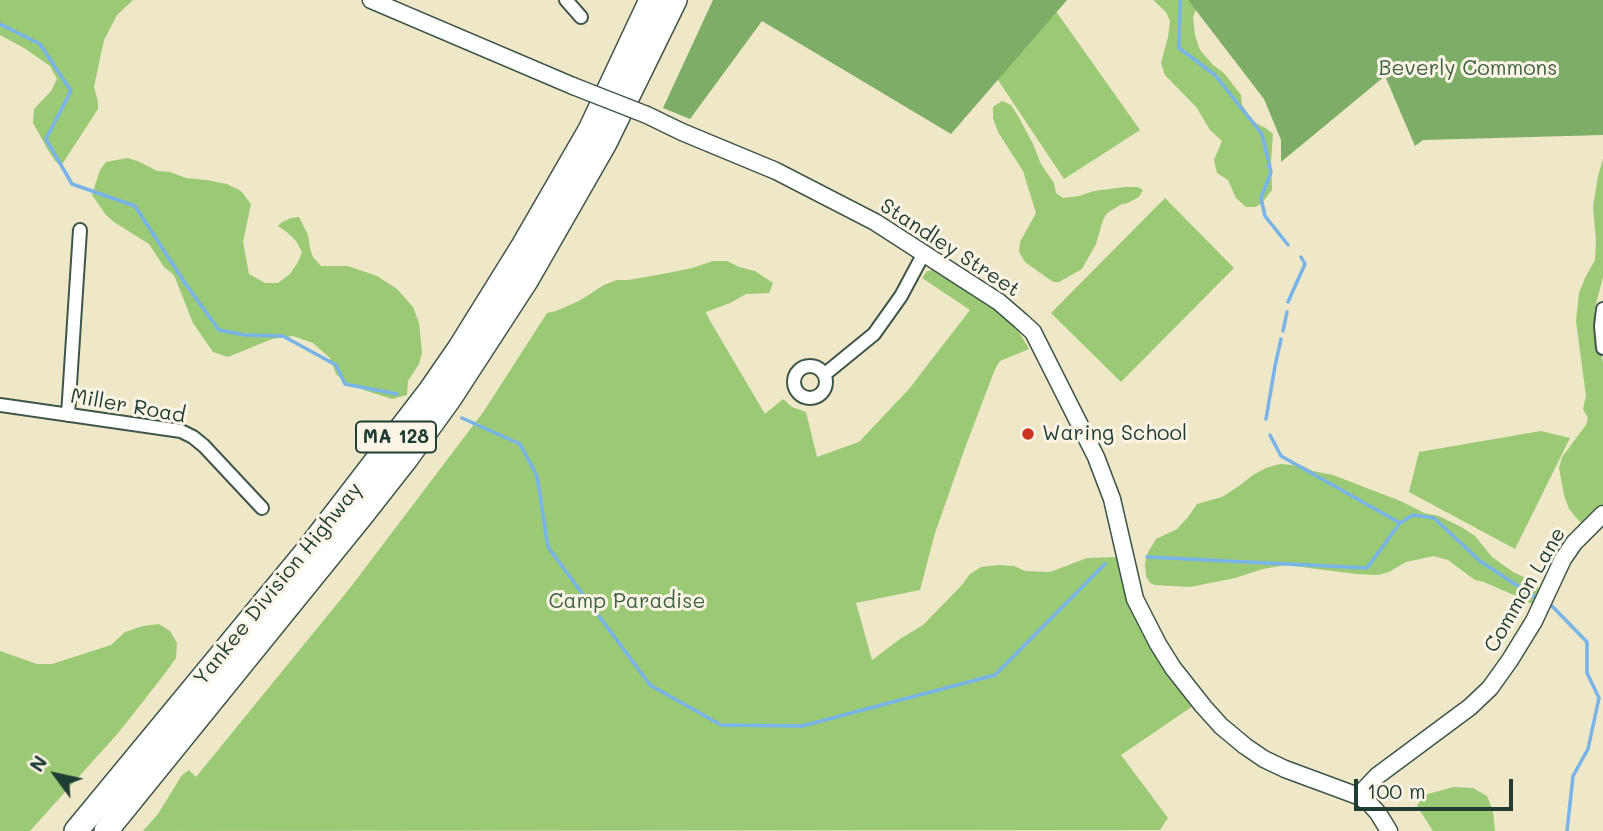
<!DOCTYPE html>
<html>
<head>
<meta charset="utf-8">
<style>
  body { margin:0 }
  #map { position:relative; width:1603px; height:831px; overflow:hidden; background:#eee7c8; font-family:Mali,sans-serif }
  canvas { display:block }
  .north { position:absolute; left:21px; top:740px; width:70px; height:70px; -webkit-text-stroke:5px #fcf5e5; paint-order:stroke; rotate:303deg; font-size:19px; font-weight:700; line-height:28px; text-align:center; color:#1f3d34 }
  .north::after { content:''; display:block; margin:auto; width:24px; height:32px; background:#1f3d34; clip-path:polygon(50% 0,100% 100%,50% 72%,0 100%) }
  .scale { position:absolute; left:1354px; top:779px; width:159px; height:32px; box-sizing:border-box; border:4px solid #1f3d34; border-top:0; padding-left:9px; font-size:21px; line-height:24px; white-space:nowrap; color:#1f3d34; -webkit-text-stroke:5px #fcf5e5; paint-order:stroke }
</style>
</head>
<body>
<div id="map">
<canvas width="1603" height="831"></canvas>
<div class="north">N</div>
<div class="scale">100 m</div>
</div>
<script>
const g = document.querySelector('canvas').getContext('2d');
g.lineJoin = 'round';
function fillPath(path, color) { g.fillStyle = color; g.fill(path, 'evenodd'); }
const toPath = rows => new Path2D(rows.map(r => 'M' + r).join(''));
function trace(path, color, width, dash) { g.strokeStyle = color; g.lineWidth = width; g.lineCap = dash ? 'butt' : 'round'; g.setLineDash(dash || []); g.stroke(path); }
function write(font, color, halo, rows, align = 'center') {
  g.font = font + ' Mali,sans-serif'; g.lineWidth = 6; g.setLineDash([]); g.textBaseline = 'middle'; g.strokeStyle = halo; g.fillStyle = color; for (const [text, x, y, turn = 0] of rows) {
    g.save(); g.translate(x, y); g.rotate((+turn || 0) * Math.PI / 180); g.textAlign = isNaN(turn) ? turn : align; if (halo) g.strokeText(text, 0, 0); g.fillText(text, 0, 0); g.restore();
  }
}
fillPath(toPath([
  [0,0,133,0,117,15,104,40,94,87,98,102,98,109,61,166,55,161,48,150,33,123,34,109,51,91,57,79,50,66,24,48,0,35],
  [1048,0,1140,130,1064,179,974,44],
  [1153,0,1198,0,1198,5,1193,17,1195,35,1200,50,1213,65,1224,73,1241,95,1242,105,1249,115,1256,123,1267,129,1273,134,1271,162,1272,190,1262,203,1255,207,1246,207,1236,198,1228,180,1217,173,1214,160,1222,141,1210,130,1197,108,1165,75,1161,63,1168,37,1170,21,1166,12],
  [1002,101,1011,105,1018,116,1033,144,1041,164,1054,183,1056,193,1063,198,1079,196,1094,191,1125,187,1138,187,1143,190,1139,197,1128,203,1122,204,1107,213,1103,220,1096,244,1082,269,1059,282,1053,282,1025,262,1019,252,1020,242,1036,213,1023,171,998,132,993,118,993,107],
  [128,158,140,162,157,171,170,172,186,178,206,180,227,184,241,191,251,204,243,242,249,274,265,283,278,283,290,274,298,262,302,252,296,241,288,233,278,226,282,222,291,218,299,217,308,235,310,248,313,257,321,266,348,266,377,276,397,289,413,307,419,323,420,332,422,353,419,364,408,381,407,395,392,399,367,391,344,382,336,374,330,358,313,343,293,336,272,339,228,357,213,352,193,323,174,275,164,267,149,244,114,222,106,215,92,195,100,170,106,162],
  [1603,159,1603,277,1594,311,1603,363,1603,511,1585,523,1580,522,1569,509,1564,495,1559,468,1562,457,1586,425,1588,418,1583,409,1586,396,1576,321,1579,293,1585,278,1595,260,1596,240,1593,207,1598,176],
  [1165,198,1234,268,1121,382,1051,313],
  [713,261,727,261,739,267,755,271,773,283,769,293,746,294,730,303,706,312,709,319,765,414,783,399,792,407,806,412,817,457,859,442,909,389,970,310,922,278,927,271,933,270,941,272,990,305,1019,332,1029,349,1000,361,995,369,965,448,935,533,920,590,856,603,872,660,900,639,923,625,962,585,970,574,981,567,999,565,1014,566,1025,571,1050,572,1087,558,1116,557,1122,563,1193,706,1121,755,1168,818,1160,830,143,831,158,814,182,775,189,770,196,777,350,588,484,411,547,313,556,311,579,301,604,285,617,280,628,280,668,273,692,268],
  [1541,431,1570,438,1515,549,1409,492,1419,452],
  [1280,464,1303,466,1313,471,1333,475,1403,502,1424,513,1439,516,1463,528,1475,536,1492,557,1513,572,1530,580,1543,593,1536,606,1516,596,1484,582,1475,580,1448,560,1434,556,1406,562,1389,572,1378,575,1356,574,1286,565,1263,569,1235,578,1190,587,1155,585,1150,583,1146,576,1145,564,1147,554,1156,539,1177,529,1188,517,1197,504,1222,497,1239,486,1253,475,1266,468],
  [159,624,170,631,177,643,176,658,163,676,119,732,30,831,0,831,0,651,37,664,52,664,111,645,125,632,143,626],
  [1454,787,1473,788,1487,796,1493,811,1495,831,1433,831,1417,806,1420,801,1424,795]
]), '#9cc976');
fillPath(toPath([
  [713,0,1067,0,951,134,762,21,690,119,663,108],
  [1188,0,1603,0,1603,135,1423,140,1415,146,1385,76,1281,162,1281,140,1264,99]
]), '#7dad67');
trace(toPath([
  [1180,0,1179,48,1215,75,1262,134,1271,172,1261,198,1265,216,1288,245],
  [0,24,40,44,71,91,46,139,72,184,135,206,187,286,219,330,245,335,283,336,336,365,345,384,397,394],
  [1288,302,1305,264,1301,257],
  [1283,331,1287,312],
  [462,418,520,444,537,476,548,547,650,685,721,725,802,726,995,675,1105,564],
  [1266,419,1275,366,1281,339],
  [1270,435,1281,456,1400,523],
  [1147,557,1367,568,1400,523,1413,515,1434,518,1480,561,1539,600],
  [1549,603,1587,642,1587,673,1599,698,1588,749,1573,776,1567,831]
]), '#78b4ea', 3.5);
const minor = toPath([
  [566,0,581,17],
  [1603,309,1601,326,1603,348],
  '794 382a16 16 0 1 1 32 0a16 16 0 1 1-32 0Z',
  [825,374,874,334,901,296,924,253],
  [0,405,181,431,193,437,204,446,262,508],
  [68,415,80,230]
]);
const tertiary = toPath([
  [371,0,573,86],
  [647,115,682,132,776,171,875,222,999,302,1021,321,1033,332,1096,457,1112,499,1135,599,1158,644,1173,668,1203,706,1221,726,1245,746,1264,759,1285,769,1358,796,1369,803,1378,813,1389,831],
  [1358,796,1377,776,1470,707,1490,688,1510,660,1534,621,1563,559,1574,543,1603,514]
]);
const motorway = toPath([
  [76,831,307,551,430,391,459,349,523,246,590,130,651,0],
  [106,831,362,515,406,459,450,398,526,281,605,143,675,0]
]);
trace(minor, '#3e564a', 16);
trace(tertiary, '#3e564a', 19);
trace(motorway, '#3e564a', 26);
trace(minor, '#fff', 12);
trace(tertiary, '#fff', 16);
trace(motorway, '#fff', 23);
const tertiaryBridge = toPath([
  [573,86,647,115]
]);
trace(tertiaryBridge, '#3e564a', 19, []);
trace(tertiaryBridge, '#fff', 16);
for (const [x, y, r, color] of [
  [1028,434,7,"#c8321e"]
]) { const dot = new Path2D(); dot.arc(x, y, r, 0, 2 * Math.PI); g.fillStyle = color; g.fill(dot); trace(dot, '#fcf5e5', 2.5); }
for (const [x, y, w] of [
  [396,437,80]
]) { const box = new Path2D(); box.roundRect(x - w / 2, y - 15.5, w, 31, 5); g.fillStyle = '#fcf5e5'; g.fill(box); trace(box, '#1f3d34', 2); }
write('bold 19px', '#1f3d34', null, [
  ["MA 128",396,437]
]);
write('21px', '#3e6044', '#fcf5e5', [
  ["Beverly Commons",1468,69],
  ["Camp Paradise",627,602]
]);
write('21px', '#1f3d34', '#fcf5e5', [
  ["Standley Street",950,248,33],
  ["Miller Road",128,406,10],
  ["Yankee Division Highway",278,584,-51],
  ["Common Lane",1525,590,-60]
]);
write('21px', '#1f3d34', '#fcf5e5', [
  ["Waring School",1042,434]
], 'left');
</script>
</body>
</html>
